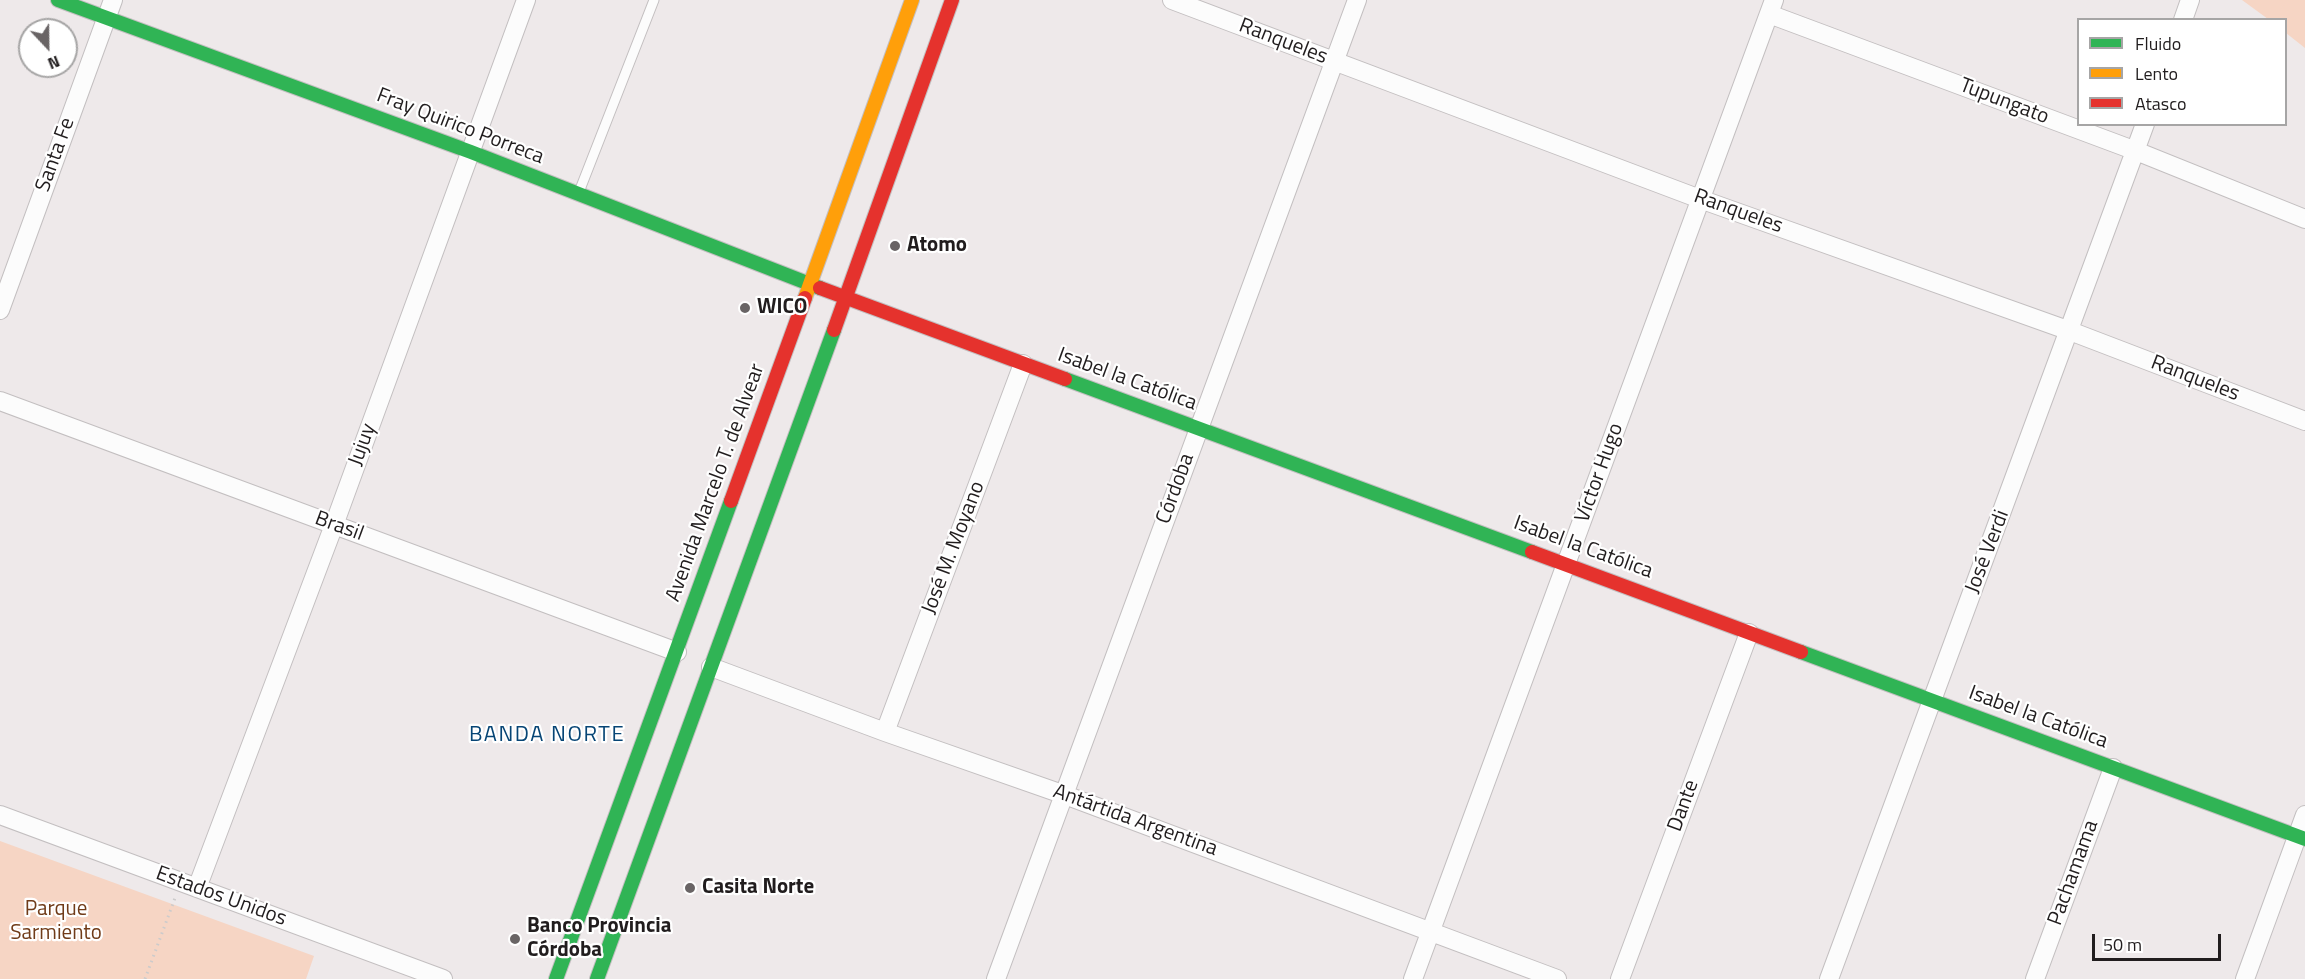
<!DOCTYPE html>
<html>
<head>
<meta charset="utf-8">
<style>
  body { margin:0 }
  #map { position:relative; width:2305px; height:979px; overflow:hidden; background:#eee9ea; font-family:"Titillium Web",sans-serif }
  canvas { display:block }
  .legend { position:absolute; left:2077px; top:18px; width:210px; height:108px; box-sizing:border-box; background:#fff; border:2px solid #a6a5a5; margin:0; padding:8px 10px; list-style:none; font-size:18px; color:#211d1e }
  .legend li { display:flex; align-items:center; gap:12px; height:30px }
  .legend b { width:30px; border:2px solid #a6a5a5 }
  .north { position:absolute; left:18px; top:18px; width:60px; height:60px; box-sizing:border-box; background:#fff; border:2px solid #a6a5a5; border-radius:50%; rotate:158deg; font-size:16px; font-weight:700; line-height:24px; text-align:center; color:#211d1e }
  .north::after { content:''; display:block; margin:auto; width:21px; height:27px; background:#696465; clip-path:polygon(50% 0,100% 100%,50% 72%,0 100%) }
  .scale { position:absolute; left:2092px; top:934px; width:129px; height:27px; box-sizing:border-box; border:3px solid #211d1e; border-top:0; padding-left:8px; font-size:18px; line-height:21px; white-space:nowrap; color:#211d1e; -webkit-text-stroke:4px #fff; paint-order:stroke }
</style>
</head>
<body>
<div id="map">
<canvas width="2305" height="979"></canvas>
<ul class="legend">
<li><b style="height:8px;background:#30b455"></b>Fluido</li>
<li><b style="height:8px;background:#ff9f0a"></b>Lento</li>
<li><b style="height:8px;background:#e5322d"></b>Atasco</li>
</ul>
<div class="north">N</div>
<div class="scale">50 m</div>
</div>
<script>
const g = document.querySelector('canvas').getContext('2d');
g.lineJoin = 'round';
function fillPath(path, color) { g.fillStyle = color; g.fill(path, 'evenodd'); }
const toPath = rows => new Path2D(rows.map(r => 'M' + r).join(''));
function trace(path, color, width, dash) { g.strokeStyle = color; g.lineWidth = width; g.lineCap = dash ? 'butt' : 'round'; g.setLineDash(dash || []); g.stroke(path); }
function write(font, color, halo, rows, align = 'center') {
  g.font = font + ' "Titillium Web",sans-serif'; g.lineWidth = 4.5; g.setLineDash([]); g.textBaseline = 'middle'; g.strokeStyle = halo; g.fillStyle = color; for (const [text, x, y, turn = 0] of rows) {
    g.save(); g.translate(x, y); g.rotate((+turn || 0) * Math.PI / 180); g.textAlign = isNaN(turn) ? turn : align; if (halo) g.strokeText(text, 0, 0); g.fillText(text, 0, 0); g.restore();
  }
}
fillPath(toPath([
  [2242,0,2305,0,2305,48,2286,33,2286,20,2268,19],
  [0,841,314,956,306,979,0,979]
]), '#f6d5c4');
const lane = toPath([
  [579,192,654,0]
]);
const street = toPath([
  [1172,0,1700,199,2070,331,2305,421],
  [1769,14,2136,151,2305,219],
  [2183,20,2190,0],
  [0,310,113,0],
  [0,401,677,652],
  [711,667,885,732,1065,795,1557,979],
  [885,732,1023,364],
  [0,815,443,979],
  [197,888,334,525,526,0],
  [996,979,1357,0],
  [1413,979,1774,0],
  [1620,979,1749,633],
  [1829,979,2145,124],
  [2035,979,2113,768],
  [2245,979,2305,815]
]);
const fast = toPath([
  [58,0,471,152,820,288],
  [1065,379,1532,552],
  [1801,652,2305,839],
  [556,979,731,501],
  [597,979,834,330]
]);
const slow = toPath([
  [805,298,912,0]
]);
const jam = toPath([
  [820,288,1065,379],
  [834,330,952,0],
  [731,501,805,298],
  [1532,552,1801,652]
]);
trace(lane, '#c3bfc0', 11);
trace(street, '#c3bfc0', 20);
trace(fast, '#c3bfc0', 16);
trace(slow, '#c3bfc0', 16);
trace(jam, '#c3bfc0', 16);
trace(toPath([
  [145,979,175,898]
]), '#cccbcb', 3, [1.5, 4.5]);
trace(lane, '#fcfcfc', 9);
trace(street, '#fcfcfc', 18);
trace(fast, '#30b455', 14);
trace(slow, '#ff9f0a', 14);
trace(jam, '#e5322d', 14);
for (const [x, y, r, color] of [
  [895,246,6,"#696465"],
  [745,308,6,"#696465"],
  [690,888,6,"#696465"],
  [515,939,6,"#696465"]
]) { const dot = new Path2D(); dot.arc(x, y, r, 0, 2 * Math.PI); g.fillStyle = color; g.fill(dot); trace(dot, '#fff', 2); }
write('21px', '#211d1e', '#fff', [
  ["Ranqueles",1283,42,21],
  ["Tupungato",2004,102,21],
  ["Fray Quirico Porreca",460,127,21],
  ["Santa Fe",56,155,-70],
  ["Ranqueles",1738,212,20],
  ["Ranqueles",2195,379,21],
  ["Isabel la Católica",1127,380,20],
  ["Jujuy",363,445,-70],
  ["Víctor Hugo",1600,473,-70],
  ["Avenida Marcelo T. de Alvear",716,483,-70],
  ["Córdoba",1176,489,-70],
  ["Brasil",339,527,20],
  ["José M. Moyano",954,548,-69],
  ["Isabel la Católica",1583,548,20],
  ["José Verdi",1988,552,-69],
  ["Isabel la Católica",2038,718,20],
  ["Dante",1684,806,-70],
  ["Antártida Argentina",1135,821,20],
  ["Pachamama",2074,873,-70],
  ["Estados Unidos",221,897,20]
]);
write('bold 21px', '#211d1e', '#fff', [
  ["Atomo",907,246],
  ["WICO",757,308],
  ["Casita Norte",702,888],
  ["Banco Provincia",527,927],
  ["Córdoba",527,951]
], 'left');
write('21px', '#703b18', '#fff', [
  ["Parque",56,910],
  ["Sarmiento",56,934]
]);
g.letterSpacing = '1.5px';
write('22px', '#074575', '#fff', [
  ["BANDA NORTE",547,736]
]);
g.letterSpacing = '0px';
</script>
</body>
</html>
